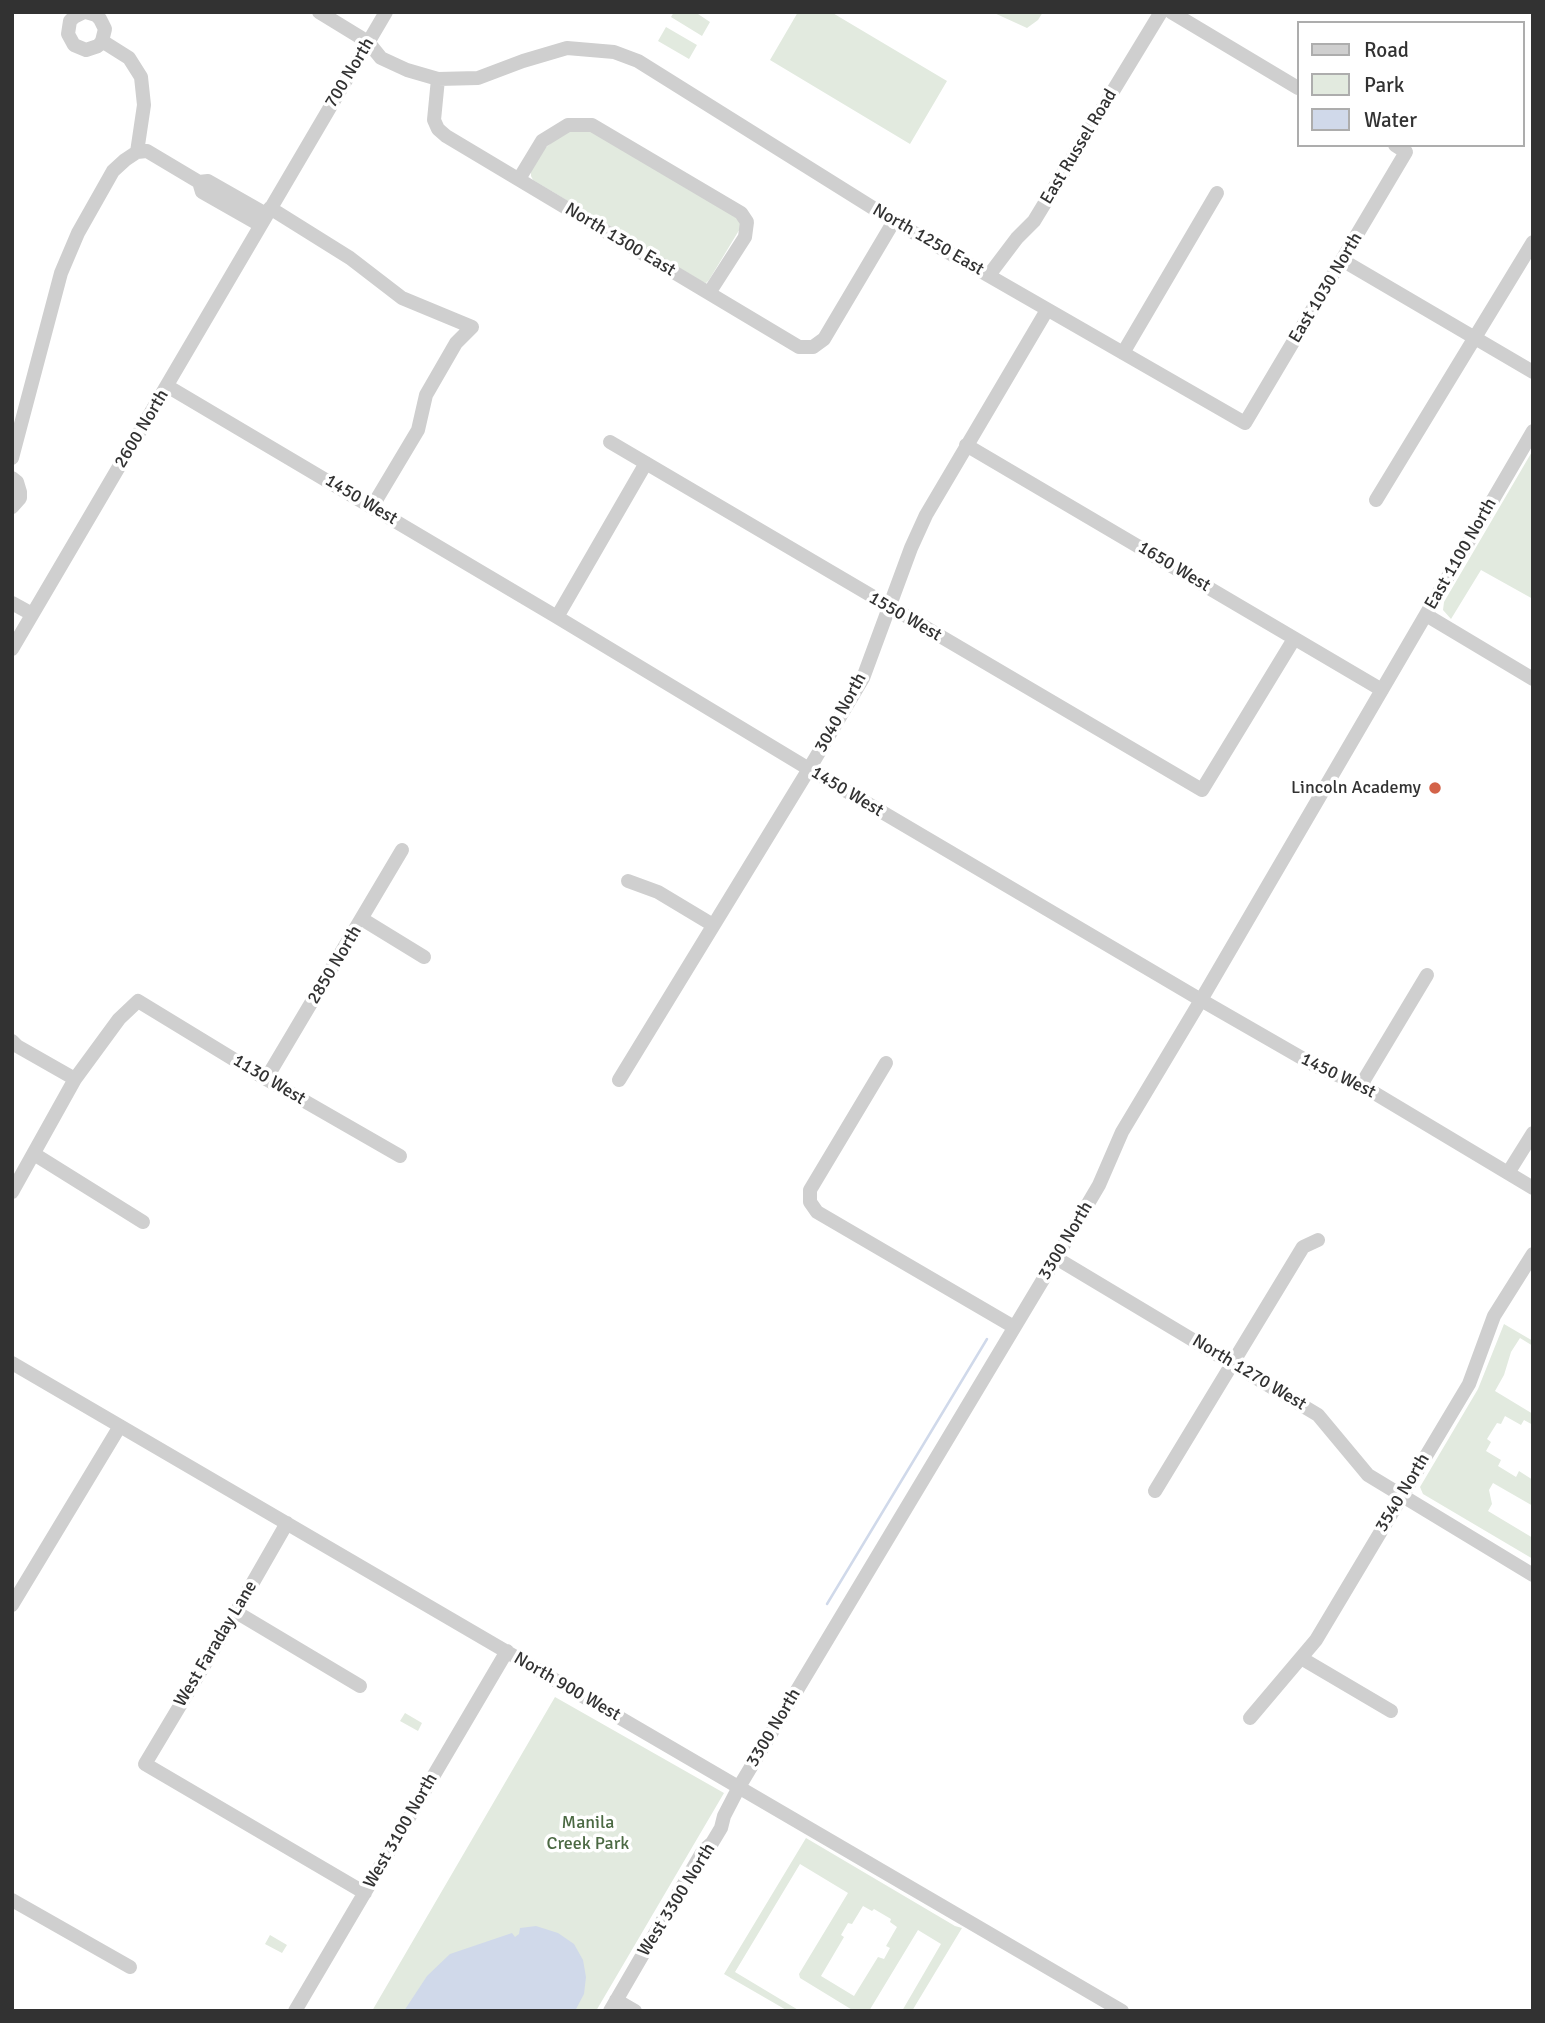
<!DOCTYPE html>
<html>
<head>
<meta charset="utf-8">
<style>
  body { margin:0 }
  #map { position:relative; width:1545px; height:2023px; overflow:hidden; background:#fff; font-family:Signika,sans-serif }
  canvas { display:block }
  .frame { position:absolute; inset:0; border:14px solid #323232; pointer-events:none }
  .legend { position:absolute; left:1297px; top:21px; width:228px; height:126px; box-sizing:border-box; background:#fff; border:2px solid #adadad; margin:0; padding:9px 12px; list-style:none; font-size:21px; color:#323232 }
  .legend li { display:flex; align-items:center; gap:14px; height:35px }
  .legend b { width:35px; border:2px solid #adadad }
</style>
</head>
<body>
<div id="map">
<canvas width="1545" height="2023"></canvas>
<div class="frame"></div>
<ul class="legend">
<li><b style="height:9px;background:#cfcfcf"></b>Road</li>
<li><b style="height:19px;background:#e2eadf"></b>Park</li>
<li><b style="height:19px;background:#d0d9ea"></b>Water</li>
</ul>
</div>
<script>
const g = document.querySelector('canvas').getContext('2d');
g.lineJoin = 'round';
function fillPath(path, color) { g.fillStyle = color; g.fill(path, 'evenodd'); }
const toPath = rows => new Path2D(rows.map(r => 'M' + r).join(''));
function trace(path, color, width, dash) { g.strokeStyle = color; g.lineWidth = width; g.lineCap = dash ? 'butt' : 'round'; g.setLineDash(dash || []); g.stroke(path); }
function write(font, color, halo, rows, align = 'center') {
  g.font = font + ' Signika,sans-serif'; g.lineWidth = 7; g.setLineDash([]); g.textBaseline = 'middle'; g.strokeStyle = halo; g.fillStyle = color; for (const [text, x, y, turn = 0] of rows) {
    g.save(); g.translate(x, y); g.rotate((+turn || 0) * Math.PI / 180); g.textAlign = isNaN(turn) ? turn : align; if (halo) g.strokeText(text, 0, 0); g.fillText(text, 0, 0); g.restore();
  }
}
fillPath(toPath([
  [674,12,695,12,710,22,702,36,671,17],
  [798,12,831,12,947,81,910,144,770,60],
  [992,12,1043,12,1038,20,1027,28],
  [666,27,697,45,689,59,658,41],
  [578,130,592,131,739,218,741,227,709,280,706,283,703,282,533,180,531,176,531,171,545,148,564,133],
  [1533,450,1533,599,1481,570,1451,619,1443,610,1444,602],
  [1504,1324,1533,1341,1533,1346,1520,1338,1511,1352,1504,1375,1495,1391,1533,1414,1533,1425,1524,1420,1521,1425,1505,1416,1501,1424,1497,1423,1487,1439,1491,1442,1486,1451,1501,1460,1498,1466,1516,1477,1519,1471,1533,1480,1533,1506,1493,1483,1489,1490,1492,1504,1488,1511,1533,1538,1533,1559,1423,1494,1420,1487,1478,1389],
  [555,1697,724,1793,596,2011,372,2011],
  [405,1713,422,1723,418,1731,400,1721],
  [806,1838,955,1926,962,1928,912,2011,902,2011,941,1944,918,1930,869,2011,854,2011,800,1978,799,1974,848,1893,800,1864,735,1972,800,2011,788,2011,724,1974],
  [863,1906,872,1911,874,1909,891,1919,890,1922,897,1927,886,1946,890,1948,884,1959,878,1957,854,1996,821,1976,844,1937,841,1935,848,1923,852,1924],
  [270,1935,287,1945,282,1953,265,1944]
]), '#e2eadf');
fillPath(toPath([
  [536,1926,558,1933,574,1944,583,1960,586,1977,584,1994,575,2011,404,2011,427,1976,450,1954,512,1933,515,1937,519,1934,520,1928]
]), '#d0d9ea');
trace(toPath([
  [827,1604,987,1339]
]), '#d0d9ea', 2.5);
trace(toPath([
  [84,12,74,17,70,21,68,34,74,45,86,50,98,46,102,41,105,29,100,19,96,15,86,12],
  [319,12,368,42,381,58,407,70,438,79,478,78,523,61,567,48,614,52,638,61,897,223,1245,423,1406,152,1395,145],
  [1171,12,1298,88],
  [102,41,129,58,141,77,144,105,137,152],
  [438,79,434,120,438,129,446,136,799,347,813,347,824,339,894,221],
  [137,152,147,151,199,182,208,181,266,214],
  [519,179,542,141,568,125,592,125,741,213,747,222,745,237,709,293],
  [199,182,202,192,260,225],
  [270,208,350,258,402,298,472,327,456,343,426,395,418,430,372,507],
  [1342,260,1533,372],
  [989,275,1017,238,1034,221,1161,12],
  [1123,353,1217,193],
  [167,386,557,617,809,769,1201,1000,1314,1065,1361,1085,1533,1188],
  [610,442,1202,790,1294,639],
  [966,445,1382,690],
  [12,458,61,273,78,233,113,171,125,160,137,152],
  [12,478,17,482,20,492,20,498,12,507],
  [1376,500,1533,242],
  [12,603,32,614],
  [1426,615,1533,679],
  [557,617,646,463],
  [12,649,386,12],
  [628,881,658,892,713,925],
  [362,919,424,957],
  [12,1041,17,1046,75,1079],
  [886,1063,810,1190,810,1202,817,1212,1014,1327],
  [266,1079,402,850],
  [619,1080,809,769,863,678,911,548,926,515,1047,310],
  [1361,1085,1427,975],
  [34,1154,143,1222],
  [1508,1173,1533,1133],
  [12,1192,75,1079,119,1019,138,1001,266,1079,400,1156],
  [1056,1258,1318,1415,1368,1475,1533,1575],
  [12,1363,1122,2011],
  [1155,1491,1303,1247,1318,1240],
  [287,1523,236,1612,145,1764,365,1893],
  [12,1605,120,1426],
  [236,1612,360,1686],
  [1301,1658,1391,1711],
  [1250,1718,1316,1640,1469,1384,1494,1316,1533,1254],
  [12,1900,130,1967],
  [616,2000,635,2011],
  [295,2011,507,1651],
  [610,2011,703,1851,712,1843,721,1828,724,1816,739,1787,1056,1258,1099,1185,1122,1132,1201,1000,1533,431]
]), '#cfcfcf', 14);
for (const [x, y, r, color] of [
  [1435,788,7,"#d36349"]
]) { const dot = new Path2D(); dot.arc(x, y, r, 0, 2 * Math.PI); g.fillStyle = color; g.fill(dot); trace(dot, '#fff', 2.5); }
write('18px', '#323232', '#fff', [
  ["700 North",350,73,-59],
  ["East Russel Road",1079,147,-59],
  ["North 1300 East",620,240,31],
  ["North 1250 East",928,240,30],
  ["East 1030 North",1326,288,-59],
  ["2600 North",142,429,-59],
  ["1450 West",361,500,31],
  ["East 1100 North",1461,554,-60],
  ["1650 West",1174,567,31],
  ["1550 West",905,617,30],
  ["3040 North",841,713,-61],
  ["1450 West",847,792,31],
  ["2850 North",335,965,-59],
  ["1450 West",1338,1076,26],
  ["1130 West",269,1080,31],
  ["3300 North",1066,1241,-59],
  ["North 1270 West",1249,1373,31],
  ["3540 North",1403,1493,-59],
  ["West Faraday Lane",216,1644,-59],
  ["North 900 West",567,1687,30],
  ["3300 North",774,1728,-59],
  ["West 3100 North",401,1831,-60],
  ["West 3300 North",677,1900,-58]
]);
write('18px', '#323232', '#fff', [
  ["Lincoln Academy",1421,788]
], 'right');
write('18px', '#4b6943', '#fff', [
  ["Manila",588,1823],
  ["Creek Park",588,1844]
]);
</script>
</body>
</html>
